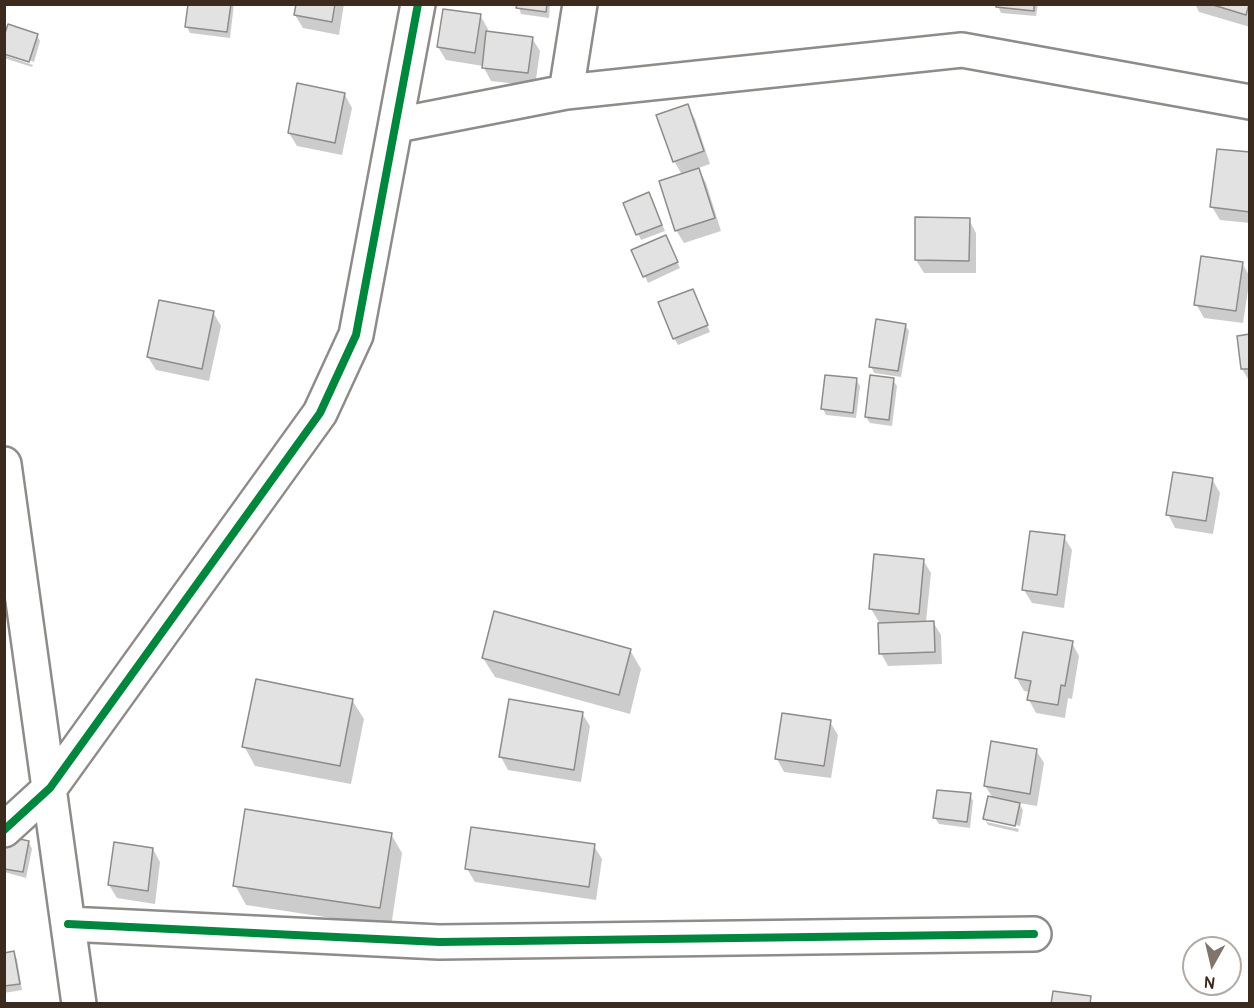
<!DOCTYPE html>
<html>
<head>
<meta charset="utf-8">
<style>
  body { margin:0 }
  #map { position:relative; width:1254px; height:1008px; overflow:hidden; background:#fff; font-family:Pangolin,sans-serif }
  canvas { display:block }
  .frame { position:absolute; inset:0; border:6px solid #3b2a1e; pointer-events:none }
  .north { position:absolute; left:1182px; top:936px; width:60px; height:60px; box-sizing:border-box; background:#fff; border:2px solid #b1aaa5; border-radius:50%; rotate:188deg; font-size:16px; font-weight:700; line-height:24px; text-align:center; color:#3b2a1e }
  .north::after { content:''; display:block; margin:auto; width:21px; height:27px; background:#80756d; clip-path:polygon(50% 0,100% 100%,50% 72%,0 100%) }
</style>
</head>
<body>
<div id="map">
<canvas width="1254" height="1008"></canvas>
<div class="frame"></div>
<div class="north">N</div>
</div>
<script>
const g = document.querySelector('canvas').getContext('2d');
g.lineJoin = 'round';
function fillPath(path, color) { g.fillStyle = color; g.fill(path, 'evenodd'); }
const toPath = rows => new Path2D(rows.map(r => 'M' + r).join(''));
function trace(path, color, width, dash) { g.strokeStyle = color; g.lineWidth = width; g.lineCap = dash ? 'butt' : 'round'; g.setLineDash(dash || []); g.stroke(path); }
fillPath(toPath([
  [189,4,234,4,230,38,190,33,187,27],
  [297,4,344,4,339,35,303,28,295,15],
  [518,4,550,4,549,18,521,14],
  [997,4,1038,4,1036,16,1001,13],
  [1195,4,1250,4,1250,27,1199,12],
  [480,15,488,29,487,33,532,38,540,51,535,86,491,81,483,66,446,60,438,47],
  [37,35,40,41,34,62,4,52],
  [4,55,33,65,32,67,4,58],
  [345,95,352,108,342,155,297,146,289,133],
  [687,106,695,119,710,164,698,168,706,183,721,231,684,243,676,230,682,175,674,161],
  [1250,154,1250,223,1220,220,1212,207],
  [649,194,665,231,641,240,625,204],
  [969,220,976,233,976,273,924,273,916,260],
  [668,243,680,268,648,283,633,251],
  [1242,263,1250,277,1243,323,1204,318,1196,304],
  [696,297,710,332,678,345,674,338],
  [213,312,221,326,209,381,156,370,148,357],
  [905,325,909,331,901,377,874,373,871,366],
  [1250,336,1250,382,1242,369],
  [856,379,860,386,856,418,826,415,823,409],
  [893,380,897,386,892,426,870,423,866,417],
  [1212,479,1220,493,1213,534,1175,528,1168,514],
  [1064,537,1072,550,1064,608,1032,603,1024,590],
  [923,560,931,573,926,622,933,622,941,635,942,664,888,666,881,653,879,622,871,609],
  [1072,643,1079,656,1072,699,1068,698,1065,718,1036,713,1029,700,1030,692,1024,691,1016,677],
  [630,650,641,669,630,714,495,677,483,658],
  [352,700,364,719,351,784,255,766,244,746],
  [582,713,590,726,581,782,508,770,501,757],
  [830,722,838,735,831,778,784,772,777,759],
  [1036,750,1044,763,1037,806,1019,803,1023,810,1020,826,987,819,987,822,1019,829,1018,832,988,825,985,819,993,798,985,786],
  [970,795,973,801,970,828,939,824,935,818],
  [391,834,402,853,391,927,246,905,235,885],
  [7,838,29,842,32,849,26,878,4,872],
  [594,846,602,859,596,900,475,882,467,869],
  [153,849,160,862,155,904,117,898,109,885],
  [13,953,17,959,22,990,4,993,4,955]
]), '#0003');
const building = toPath([
  [188,4,231,4,227,32,185,27,188,4],
  [296,4,335,4,332,22,294,15,296,4],
  [517,4,547,4,546,12,516,8,517,4],
  [996,4,1034,4,1034,11,996,7,996,4],
  [1210,4,1249,4,1246,15,1210,4],
  [443,9,481,14,475,53,437,47,443,9],
  [8,24,38,34,29,62,4,54,4,36,8,24],
  [486,31,533,37,528,73,482,68,486,31],
  [297,83,345,93,335,143,288,133,297,83],
  [688,104,704,151,673,162,656,115,688,104],
  [1217,149,1250,152,1250,212,1210,207,1217,149],
  [699,168,715,218,675,231,659,181,699,168],
  [649,192,662,225,636,235,623,203,649,192],
  [915,217,970,218,969,261,915,260,915,217],
  [666,235,678,262,643,277,631,250,666,235],
  [1201,256,1243,262,1236,311,1194,305,1201,256],
  [693,289,708,325,673,339,658,302,693,289],
  [159,300,214,311,202,369,147,357,159,300],
  [876,319,906,324,898,371,869,367,876,319],
  [1250,334,1250,369,1241,369,1237,336,1250,334],
  [825,375,857,378,853,413,821,409,825,375],
  [870,375,894,378,889,420,865,417,870,375],
  [1173,472,1213,478,1206,521,1166,515,1173,472],
  [1030,531,1065,535,1057,595,1022,590,1030,531],
  [874,554,924,559,919,614,869,609,874,554],
  [494,611,631,649,619,695,482,658,494,611],
  [934,621,935,652,879,654,878,623,934,621],
  [1023,632,1073,641,1065,686,1061,685,1058,705,1027,700,1031,681,1015,678,1023,632],
  [256,679,353,699,340,766,242,747,256,679],
  [509,699,583,712,574,770,499,757,509,699],
  [782,713,831,720,824,766,775,759,782,713],
  [991,741,1037,749,1030,794,984,786,991,741],
  [937,790,971,793,967,822,933,818,937,790],
  [988,796,1020,803,1015,826,983,819,988,796],
  [245,809,392,833,380,908,233,886,245,809],
  [471,827,595,844,589,887,465,869,471,827],
  [6,836,29,841,23,872,4,869,6,836],
  [114,842,153,848,148,891,108,885,114,842],
  [14,951,20,984,4,986,4,953,14,951],
  [1053,991,1091,996,1090,1004,1051,1004,1053,991]
]);
fillPath(building, '#e3e2e2');
trace(building, '#8e8b88', 1.5);
const minor = toPath([
  [566,92,580,4],
  [397,125,566,92,962,50,1250,102],
  [4,464,79,1004],
  [4,830,50,788,320,413,356,335,418,4],
  [68,924,439,942,1034,934]
]);
trace(minor, '#8e8b88', 38);
trace(minor, '#fff', 33);
trace(toPath([
  [4,830,50,788,320,413,356,335,418,4],
  [68,924,439,942,1034,934]
]), '#00873e', 8);
</script>
</body>
</html>
